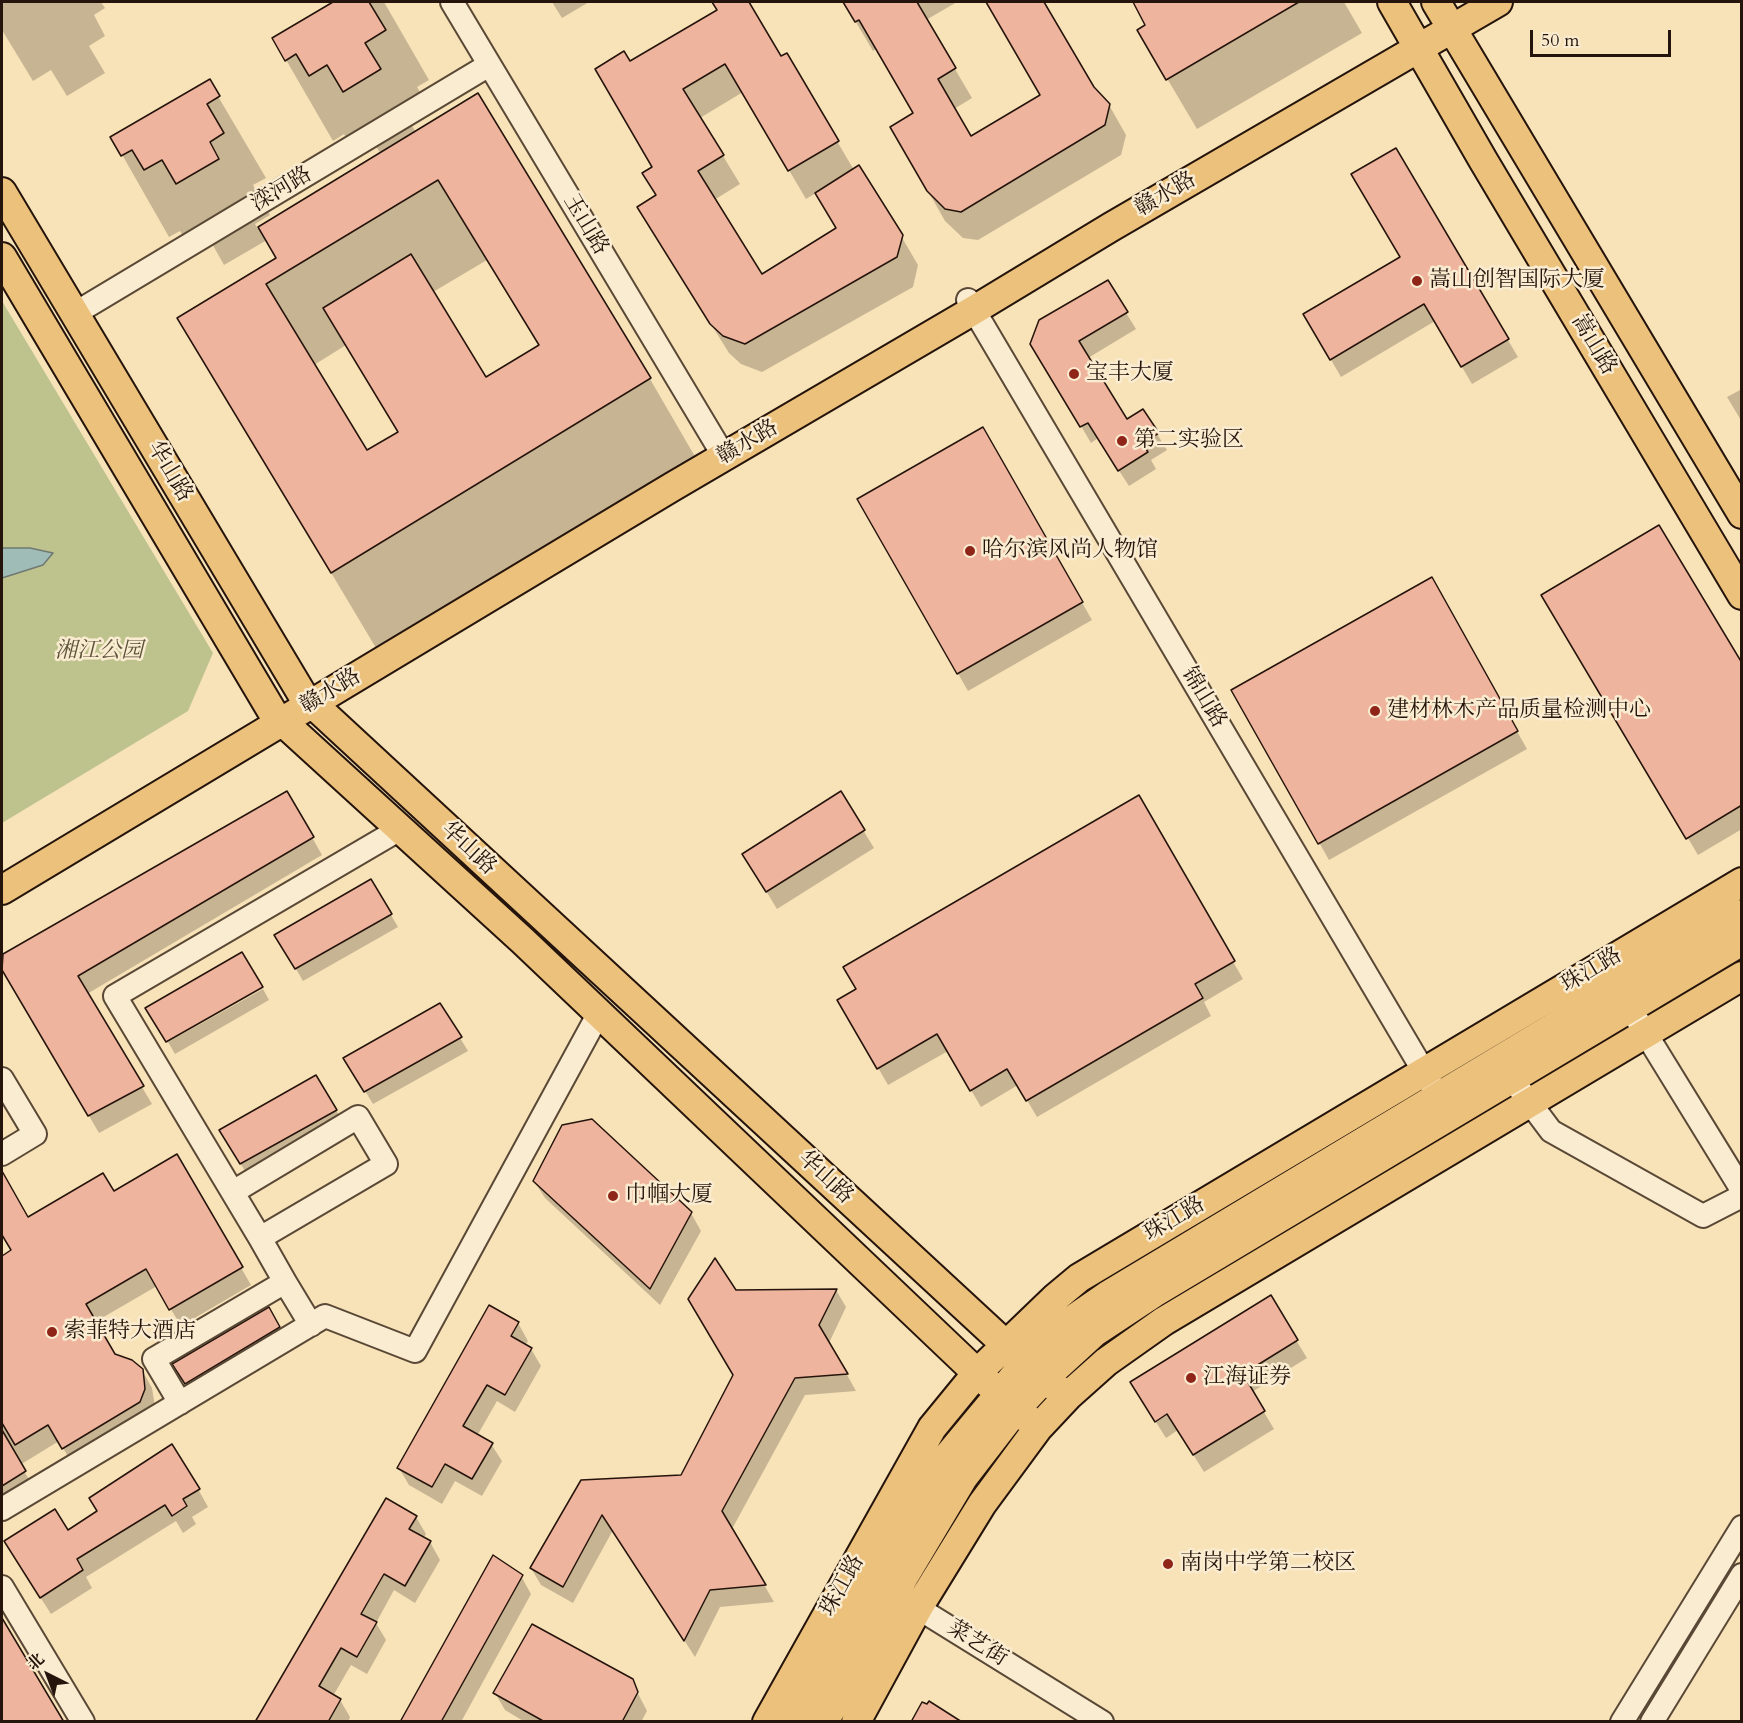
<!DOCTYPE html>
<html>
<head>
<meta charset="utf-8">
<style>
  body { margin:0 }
  #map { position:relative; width:1743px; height:1723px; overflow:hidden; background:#f8e2b8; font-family:Cardo,"Noto Serif SC",serif }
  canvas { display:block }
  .frame { position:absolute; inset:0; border:3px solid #25140b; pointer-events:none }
  .north { position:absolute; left:18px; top:1645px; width:60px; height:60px; -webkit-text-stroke:4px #faecd1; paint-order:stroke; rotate:318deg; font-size:16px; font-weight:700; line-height:24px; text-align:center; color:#25140b }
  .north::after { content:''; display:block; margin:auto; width:21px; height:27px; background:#25140b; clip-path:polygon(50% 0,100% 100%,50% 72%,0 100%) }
  .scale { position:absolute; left:1530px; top:30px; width:141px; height:27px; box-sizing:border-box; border:3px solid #25140b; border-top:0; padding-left:8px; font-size:18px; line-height:21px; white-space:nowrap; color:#25140b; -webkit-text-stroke:4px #faecd1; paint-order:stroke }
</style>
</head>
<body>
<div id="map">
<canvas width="1743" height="1723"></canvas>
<div class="frame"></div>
<div class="north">北</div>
<div class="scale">50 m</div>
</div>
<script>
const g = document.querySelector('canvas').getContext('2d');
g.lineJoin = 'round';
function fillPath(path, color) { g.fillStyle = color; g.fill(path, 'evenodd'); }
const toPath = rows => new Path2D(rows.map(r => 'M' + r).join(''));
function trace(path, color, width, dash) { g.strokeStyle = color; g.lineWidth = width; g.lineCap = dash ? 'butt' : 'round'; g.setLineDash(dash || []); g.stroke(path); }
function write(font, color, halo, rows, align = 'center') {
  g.font = font + ' Cardo,"Noto Serif SC",serif'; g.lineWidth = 5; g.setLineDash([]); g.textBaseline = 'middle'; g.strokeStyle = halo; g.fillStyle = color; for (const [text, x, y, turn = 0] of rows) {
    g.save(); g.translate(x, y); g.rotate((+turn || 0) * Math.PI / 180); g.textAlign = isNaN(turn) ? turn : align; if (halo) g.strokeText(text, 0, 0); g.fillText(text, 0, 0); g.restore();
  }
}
fillPath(toPath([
  [2,301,213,653,188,711,2,823]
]), '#bec38e');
const water = toPath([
  [2,548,30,548,53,553,43,565,2,578,2,548]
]);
fillPath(water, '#a0bcb7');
trace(water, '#6f7972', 1.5);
fillPath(toPath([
  [2,2,101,2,105,8,94,15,105,36,89,46,105,73,67,96,51,70,33,81,2,30],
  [336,2,384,2,429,80,417,87,432,112,411,124,416,133,478,95,650,379,697,460,379,653,179,318,278,258,267,240,224,265,210,240,192,251,180,231,169,237,112,137,209,81,266,178,253,185,270,215,255,224,258,229,381,154,375,145,357,156,344,134,333,141,274,39],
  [487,260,539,347,485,379,433,292],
  [346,345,398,433,367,452,314,365],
  [552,2,589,2,562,18],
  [714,2,747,2,781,58,786,55,854,170,901,236,918,265,913,287,762,372,741,364,729,353,656,236,657,196,654,167,629,63,719,10],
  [743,92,806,199,816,193,837,229,762,276,714,200,740,184,700,118],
  [844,2,957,2,926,20,972,98,954,109,970,138,1042,96,988,2,1043,2,1093,88,1109,105,1126,135,1121,155,978,240,963,238,945,221,892,127,915,114,877,48,873,51],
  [1134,2,1344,2,1362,33,1197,129,1139,31,1147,26],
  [1395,150,1518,357,1472,384,1435,321,1341,377,1305,315,1401,257],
  [1107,282,1136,329,1088,358,1127,421,1157,434,1167,450,1151,460,1156,469,1129,486,1098,438,1091,443,1032,343],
  [1742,389,1742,422,1727,397],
  [982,429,1092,620,968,691,859,500],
  [1431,579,1527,749,1329,860,1233,691],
  [1543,595,1742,666,1742,829,1698,855],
  [287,793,322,855,87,994,152,1104,99,1133,2,967,4,955],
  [841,794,874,848,777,909,754,871],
  [1138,797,1243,979,1204,1002,1211,1016,1037,1117,1018,1085,981,1107,948,1051,888,1085,839,1000],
  [391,915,398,927,303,981,276,935],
  [263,989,269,1000,175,1054,168,1042],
  [440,1005,468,1051,373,1104,353,1071],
  [336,1110,343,1123,248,1176,221,1131],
  [176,1156,251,1285,181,1326,157,1286,95,1322,114,1355,142,1370,152,1388,155,1407,73,1465,59,1441,20,1465,35,1489,2,1509,2,1258,13,1251,2,1232,2,1194,10,1189,28,1219,114,1193],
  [534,1181,691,1213,701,1231,660,1305,545,1198],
  [836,1290,846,1307,829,1343,856,1391,805,1395,732,1529,774,1602,720,1607,695,1657,613,1530,573,1603,541,1585,531,1568,582,1482,682,1476,735,1375,736,1291],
  [1270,1298,1307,1358,1252,1392,1274,1429,1204,1472,1178,1430,1166,1438,1142,1400],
  [268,1309,286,1341,193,1396,175,1364],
  [518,1323,528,1341,525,1346,531,1349,541,1366,515,1412,497,1401,477,1436,491,1444,502,1461,482,1496,455,1481,442,1504,409,1485,399,1468],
  [198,1489,208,1507,192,1517,196,1524,183,1533,176,1521,86,1577,92,1588,51,1614,16,1559,68,1532,99,1512],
  [416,1517,426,1534,423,1539,430,1542,440,1560,415,1603,394,1590,376,1623,386,1640,367,1674,351,1665,333,1696,340,1700,350,1717,348,1722,257,1722],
  [521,1576,531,1594,461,1722,402,1722],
  [2,1621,62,1722,2,1722],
  [631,1680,647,1711,641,1722,525,1722,505,1710,495,1693]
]), '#0003');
const building = toPath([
  [333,2,369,2,386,30,365,43,381,69,343,92,327,65,309,76,296,54,285,61,272,38,333,2],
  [712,2,749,2,781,56,787,53,839,141,788,171,725,64,683,89,724,155,698,171,762,274,836,228,815,193,859,165,903,235,897,257,745,344,723,336,710,324,637,207,656,195,642,173,652,167,595,69,624,51,630,61,717,10,712,2],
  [843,2,917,2,956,68,938,79,971,136,1040,95,986,2,1044,2,1094,87,1110,104,1105,125,961,212,945,209,927,191,890,127,913,113,859,20,855,22,843,2],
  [1133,2,1299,2,1166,80,1137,30,1145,25,1133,2],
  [210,79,220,96,207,104,224,133,210,142,219,159,176,184,162,160,144,170,132,150,121,156,110,137,210,79],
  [478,93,651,378,331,573,177,318,276,258,258,227,478,93],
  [438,180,539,345,486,377,411,254,323,308,398,432,367,450,266,284,438,180],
  [1396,148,1509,339,1461,367,1424,304,1330,360,1303,314,1400,257,1351,174,1396,148],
  [1108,280,1128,312,1079,341,1127,419,1143,409,1159,433,1142,443,1148,452,1118,471,1088,423,1080,427,1030,344,1039,320,1108,280],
  [983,427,1083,602,957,674,857,499,983,427],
  [1659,525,1742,663,1742,805,1686,839,1541,595,1659,525],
  [1432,577,1518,731,1318,844,1231,690,1432,577],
  [287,791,314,837,78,976,144,1086,88,1116,2,970,3,954,287,791],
  [841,791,865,830,766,892,742,854,841,791],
  [1139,795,1235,961,1195,984,1203,998,1026,1101,1007,1069,970,1091,937,1034,877,1069,837,1000,856,989,843,967,1139,795],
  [371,879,392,914,295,969,274,935,371,879],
  [242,952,263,987,166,1042,145,1008,242,952],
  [440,1003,462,1037,364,1092,343,1058,440,1003],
  [316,1075,337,1110,240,1164,219,1130,316,1075],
  [592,1119,692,1212,650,1289,533,1181,562,1125,592,1119],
  [177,1154,243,1267,169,1310,146,1269,86,1304,115,1354,132,1360,143,1369,145,1389,140,1402,62,1449,48,1425,15,1445,2,1423,2,1256,11,1250,2,1235,2,1171,28,1217,103,1173,114,1191,177,1154],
  [715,1258,736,1290,837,1289,819,1325,848,1374,795,1378,722,1511,766,1585,710,1590,684,1641,602,1515,563,1587,530,1568,581,1480,681,1475,733,1375,688,1299,715,1258],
  [1271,1295,1298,1340,1243,1374,1265,1411,1193,1455,1167,1414,1155,1422,1130,1382,1271,1295],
  [489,1305,519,1322,511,1336,532,1348,505,1395,487,1385,463,1426,493,1443,472,1479,445,1464,432,1487,397,1468,489,1305],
  [269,1307,280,1327,185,1384,172,1364,269,1307],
  [2,1430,26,1471,2,1486,2,1430],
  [172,1444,200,1489,183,1499,187,1506,172,1516,165,1505,77,1559,83,1570,40,1598,4,1541,55,1509,68,1530,97,1511,89,1498,172,1444],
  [386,1498,417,1516,409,1529,431,1541,405,1586,384,1574,361,1614,377,1622,357,1657,341,1648,319,1686,341,1699,328,1722,255,1722,386,1498],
  [493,1555,523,1575,441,1722,400,1722,493,1555],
  [2,1618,64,1722,2,1722,2,1618],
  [532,1624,633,1679,638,1692,622,1722,545,1722,493,1693,532,1624],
  [929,1701,962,1722,911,1722,922,1702,927,1704,929,1701]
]);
fillPath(building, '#eeb49d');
trace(building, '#25140b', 1.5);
const minor = toPath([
  [452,2,719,448],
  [968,300,1433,1087],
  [74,314,489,65],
  [1638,1021,1742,1190],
  [2,1079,35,1134,2,1154],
  [1521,1091,1551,1131,1703,1216,1742,1196],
  [233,1192,358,1117,386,1164,260,1238,115,996,400,829],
  [285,1282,311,1325],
  [180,1403,154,1359,285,1282,260,1238],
  [2,1509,325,1316,415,1351,599,1013],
  [2,1587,83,1722],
  [905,1600,1102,1722],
  [1622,1722,1742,1527],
  [1652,1722,1742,1575]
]);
const major = toPath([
  [1392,2,1483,160,1742,595],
  [1436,2,1742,514],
  [2,192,302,694,1006,1345,1067,1397],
  [2,257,273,713,523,941,977,1373,1038,1428],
  [2,890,672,487,974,310,1111,227,1498,2],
  [767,1722,932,1428,977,1373,1055,1298,1079,1278,1742,882],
  [798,1722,943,1462,1026,1362,1069,1322,1108,1295,1742,914],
  [824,1722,905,1575,963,1478,1017,1408,1048,1375,1095,1332,1154,1293,1742,941],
  [856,1722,918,1608,982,1504,1038,1428,1069,1395,1106,1362,1164,1321,1742,976]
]);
trace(minor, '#5a4836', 26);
trace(major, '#25140b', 32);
trace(minor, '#faecd1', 22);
trace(major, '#ecc17c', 28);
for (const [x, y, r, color] of [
  [1417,281,6,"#8f2418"],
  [1074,374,6,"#8f2418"],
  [1122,441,6,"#8f2418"],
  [970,551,6,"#8f2418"],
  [1375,711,6,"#8f2418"],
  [613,1196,6,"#8f2418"],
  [52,1332,6,"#8f2418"],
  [1191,1378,6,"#8f2418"],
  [1168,1564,6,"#8f2418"]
]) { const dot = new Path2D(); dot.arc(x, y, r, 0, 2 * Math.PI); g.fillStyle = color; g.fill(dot); trace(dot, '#faecd1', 2); }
write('22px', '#25140b', '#faecd1', [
  ["滦河路",282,190,-31],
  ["赣水路",1166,195,-30],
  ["玉山路",585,225,59],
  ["嵩山路",1593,345,59],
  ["赣水路",748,443,-30],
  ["华山路",169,472,59],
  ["赣水路",331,692,-31],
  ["锦山路",1203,698,59],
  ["华山路",468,849,43],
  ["珠江路",1592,971,-31],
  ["华山路",825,1178,43],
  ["珠江路",1175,1220,-31],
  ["珠江路",843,1586,-61],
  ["菜艺街",977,1644,32]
]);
write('22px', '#25140b', '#faecd1', [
  ["嵩山创智国际大厦",1429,281],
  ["宝丰大厦",1086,374],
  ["第二实验区",1134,441],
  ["哈尔滨风尚人物馆",982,551],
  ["建材林木产品质量检测中心",1387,711],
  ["巾帼大厦",625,1196],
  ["索菲特大酒店",64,1332],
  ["江海证券",1203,1378],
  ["南岗中学第二校区",1180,1564]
], 'left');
write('italic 22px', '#5b5139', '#faecd1', [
  ["湘江公园",99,652]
]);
</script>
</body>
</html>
